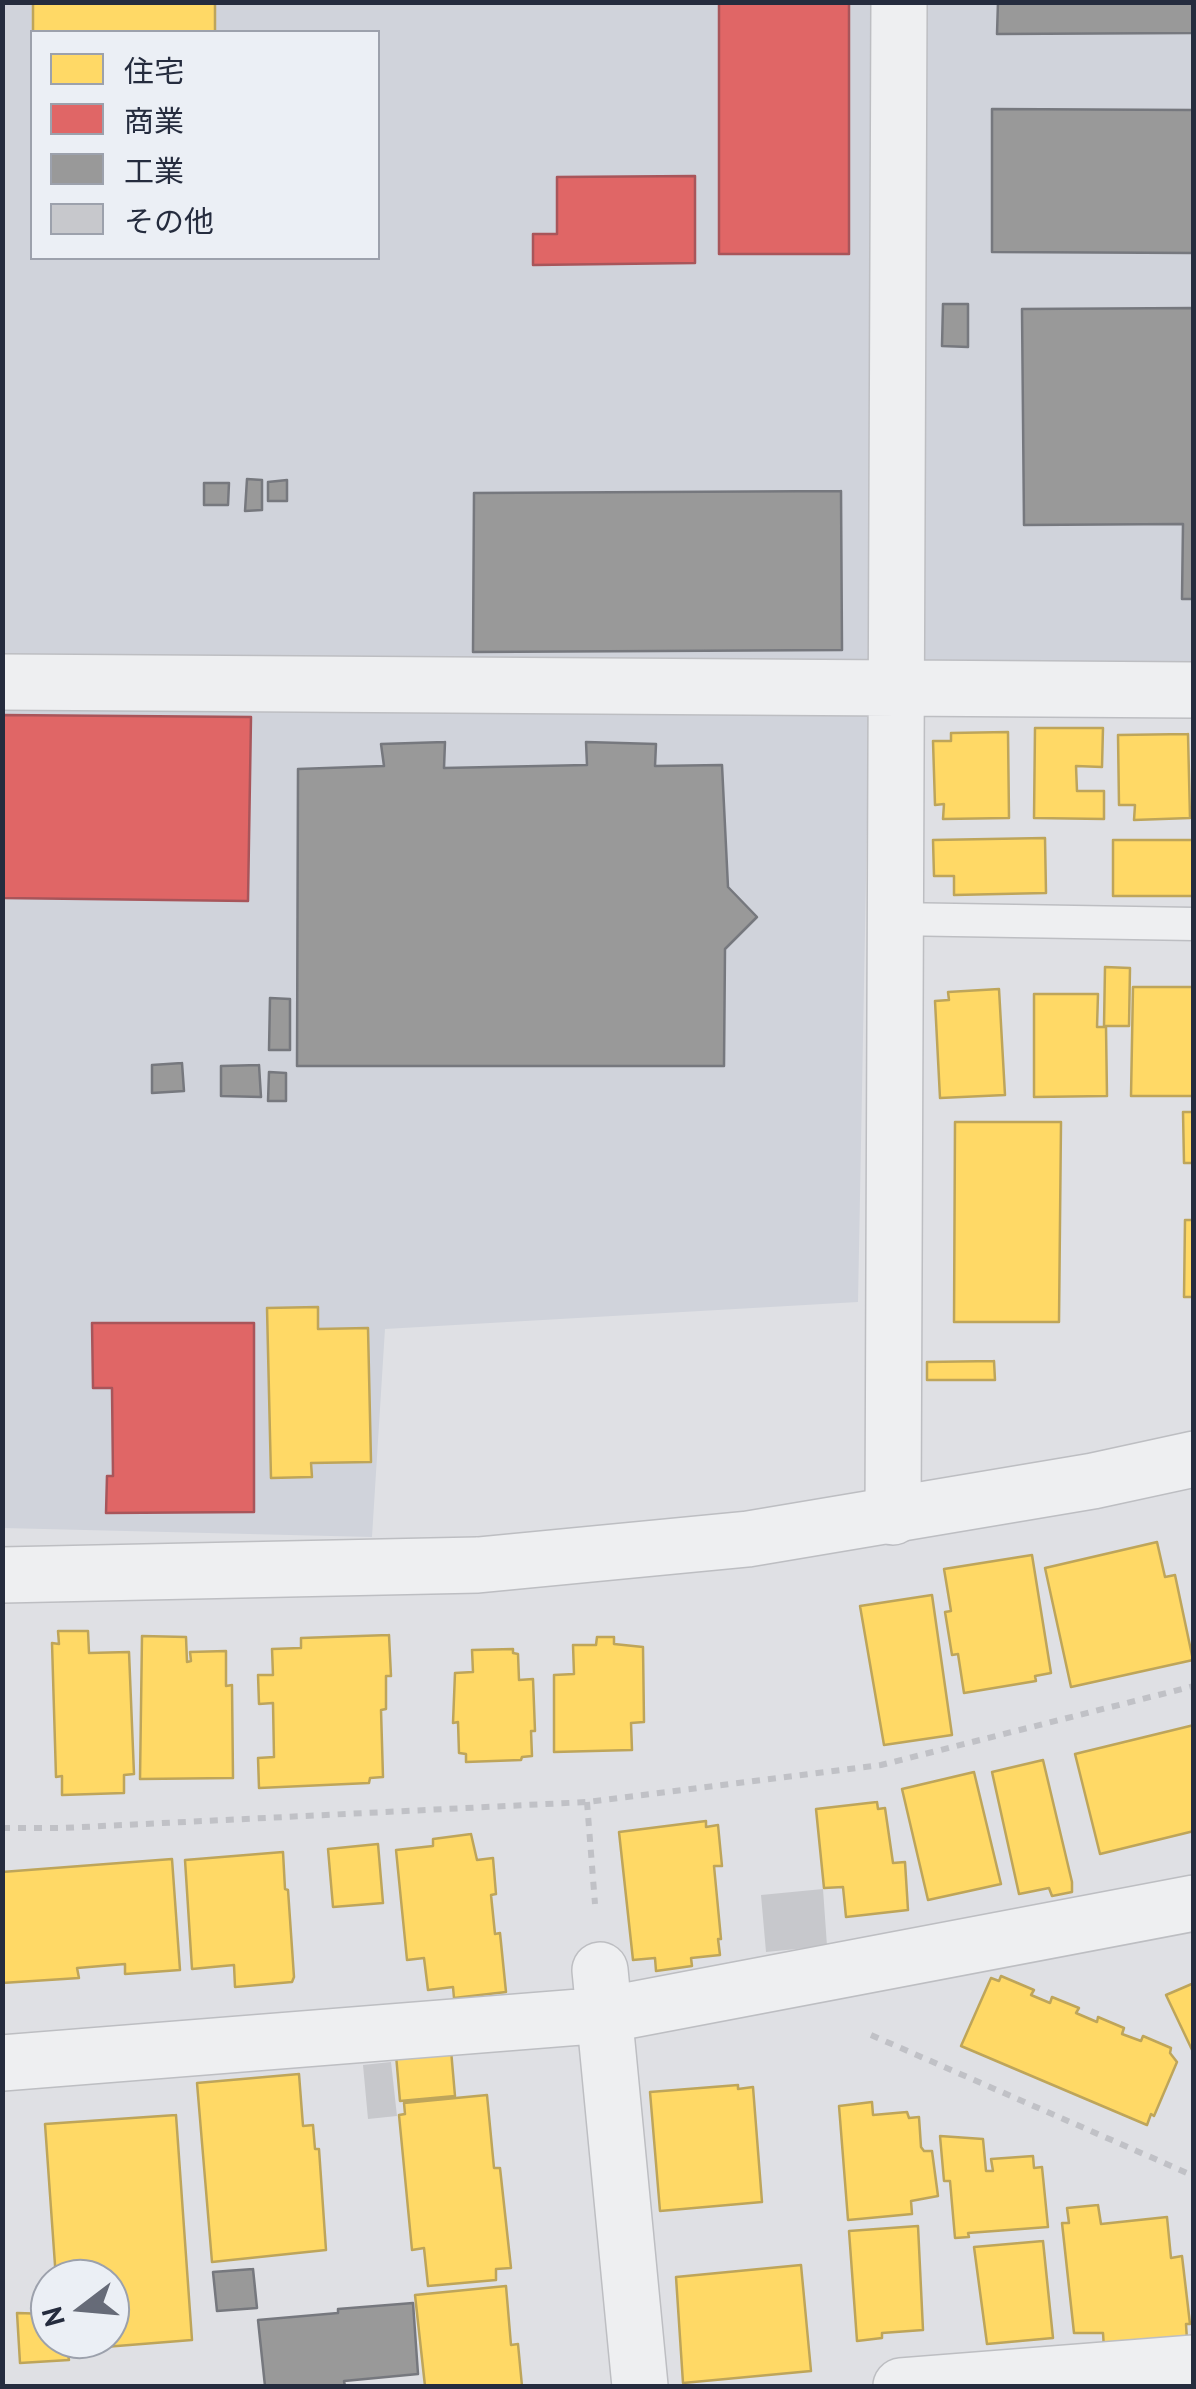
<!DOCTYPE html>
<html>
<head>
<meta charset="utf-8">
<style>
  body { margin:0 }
  #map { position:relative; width:1196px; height:2389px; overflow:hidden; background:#dfe0e4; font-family:"PT Sans","Noto Sans JP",sans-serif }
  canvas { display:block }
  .frame { position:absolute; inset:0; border:5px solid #252c3e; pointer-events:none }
  .legend { position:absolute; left:30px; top:30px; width:350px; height:230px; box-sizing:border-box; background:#ebeff5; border:2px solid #9ca1ac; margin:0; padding:12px 18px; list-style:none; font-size:30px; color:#252c3e }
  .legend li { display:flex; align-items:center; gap:20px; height:50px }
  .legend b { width:50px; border:2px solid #9ca1ac }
  .north { position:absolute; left:30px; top:2259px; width:100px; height:100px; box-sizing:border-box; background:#ebeff5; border:2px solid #9ca1ac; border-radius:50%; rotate:254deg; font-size:28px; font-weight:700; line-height:40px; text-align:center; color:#252c3e }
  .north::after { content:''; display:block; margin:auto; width:35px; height:45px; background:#666b78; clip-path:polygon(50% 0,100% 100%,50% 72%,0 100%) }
</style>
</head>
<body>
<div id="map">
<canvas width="1196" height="2389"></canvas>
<div class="frame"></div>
<ul class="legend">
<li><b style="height:28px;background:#ffd966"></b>住宅</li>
<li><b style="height:28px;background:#e06666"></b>商業</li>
<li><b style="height:28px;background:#999"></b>工業</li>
<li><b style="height:28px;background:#c7c8cc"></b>その他</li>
</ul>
<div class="north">N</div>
</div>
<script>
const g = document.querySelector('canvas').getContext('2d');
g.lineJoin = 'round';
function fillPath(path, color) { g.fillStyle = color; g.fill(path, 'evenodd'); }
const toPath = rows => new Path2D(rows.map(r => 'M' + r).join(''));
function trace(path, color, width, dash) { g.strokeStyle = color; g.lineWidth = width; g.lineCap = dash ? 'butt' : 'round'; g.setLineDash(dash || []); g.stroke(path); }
fillPath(toPath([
  [3,3,1193,3,1193,664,870,666,858,1302,385,1329,372,1537,3,1528],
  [32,32,378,32,378,258,32,258]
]), '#d0d3db');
const homes = toPath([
  [33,2,215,2,215,32,33,32,33,2],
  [1035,728,1103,728,1102,767,1076,766,1077,791,1104,791,1104,819,1034,818,1035,728],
  [1008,732,1009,818,943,819,944,804,935,805,933,741,951,741,951,733,1008,732],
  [1188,734,1190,818,1134,820,1135,805,1119,805,1118,735,1188,734],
  [1045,838,1046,893,954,895,954,876,934,876,933,840,1045,838],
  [1113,840,1194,840,1194,896,1113,896,1113,840],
  [1105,967,1130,968,1129,1026,1104,1026,1105,967],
  [1133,987,1194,987,1194,1096,1131,1096,1133,987],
  [999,989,1005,1095,940,1098,935,1001,949,1000,948,992,999,989],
  [1034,994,1098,994,1097,1027,1106,1027,1107,1096,1034,1097,1034,994],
  [1183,1112,1194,1112,1194,1163,1184,1163,1183,1112],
  [955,1122,1061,1122,1059,1322,954,1322,955,1122],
  [1185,1220,1194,1220,1194,1297,1184,1297,1185,1220],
  [318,1307,318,1329,368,1328,371,1462,311,1463,312,1477,271,1478,267,1308,318,1307],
  [994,1361,995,1380,927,1380,927,1362,994,1361],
  [1157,1542,1165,1577,1175,1575,1193,1660,1071,1687,1045,1568,1157,1542],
  [1032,1555,1051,1673,1035,1676,1036,1681,964,1693,958,1654,952,1655,945,1612,951,1611,944,1569,1032,1555],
  [932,1595,952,1735,884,1745,860,1606,932,1595],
  [58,1631,88,1631,89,1653,129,1652,134,1774,124,1775,124,1793,62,1795,62,1776,56,1777,52,1643,59,1644,58,1631],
  [389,1635,391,1676,386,1676,386,1709,381,1710,383,1777,370,1778,369,1783,259,1788,258,1758,274,1757,273,1703,259,1704,258,1675,273,1675,272,1649,301,1648,301,1638,389,1635],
  [142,1636,186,1637,187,1662,191,1661,190,1652,226,1651,226,1686,232,1685,233,1778,140,1779,142,1636],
  [597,1637,614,1637,614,1644,643,1647,644,1722,631,1723,632,1750,554,1752,554,1675,574,1674,573,1645,596,1645,597,1637],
  [513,1649,513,1653,518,1654,519,1680,533,1679,535,1731,531,1731,532,1756,522,1757,521,1760,466,1762,466,1754,459,1753,458,1722,453,1723,455,1673,473,1672,472,1650,513,1649],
  [1194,1725,1194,1831,1100,1854,1075,1754,1194,1725],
  [1043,1760,1072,1882,1072,1892,1052,1896,1049,1888,1019,1894,992,1772,1043,1760],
  [974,1772,1001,1884,928,1900,902,1789,974,1772],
  [877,1802,878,1809,885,1808,893,1863,905,1862,908,1910,846,1917,843,1887,824,1888,816,1809,877,1802],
  [706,1821,706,1827,718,1825,722,1866,714,1866,721,1939,718,1939,720,1955,691,1958,692,1966,656,1971,655,1958,633,1960,619,1832,706,1821],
  [471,1834,477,1860,493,1858,496,1894,491,1895,495,1934,500,1933,506,1992,454,1998,453,1987,428,1990,424,1958,407,1960,396,1850,433,1846,433,1839,471,1834],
  [378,1844,383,1903,333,1907,328,1849,378,1844],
  [283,1852,285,1889,288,1890,294,1977,292,1982,235,1987,234,1965,192,1969,185,1860,283,1852],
  [172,1859,180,1970,125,1974,125,1964,77,1968,79,1978,2,1983,2,1872,172,1859],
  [1001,1976,1034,1990,1031,1995,1050,2003,1052,1997,1079,2008,1076,2013,1097,2022,1098,2017,1124,2028,1122,2034,1141,2041,1143,2036,1171,2048,1170,2053,1177,2062,1154,2116,1151,2114,1147,2125,961,2046,991,1978,999,1981,1001,1976],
  [1194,1983,1194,2054,1166,1995,1194,1983],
  [451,2050,455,2096,400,2101,396,2055,451,2050],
  [299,2074,303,2126,313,2125,315,2149,319,2149,326,2250,212,2262,197,2083,299,2074],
  [738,2085,738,2089,753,2087,762,2202,660,2211,650,2092,738,2085],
  [487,2095,494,2168,500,2168,511,2268,496,2269,496,2280,428,2286,424,2248,412,2250,399,2115,405,2114,404,2103,487,2095],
  [872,2102,873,2115,907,2112,909,2118,919,2117,921,2147,924,2151,932,2151,938,2196,911,2201,912,2214,848,2220,839,2106,872,2102],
  [176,2115,192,2340,67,2350,69,2360,20,2363,17,2313,50,2314,50,2339,110,2339,110,2279,56,2279,45,2124,176,2115],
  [940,2136,983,2139,986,2171,993,2171,991,2159,1033,2156,1034,2168,1042,2167,1048,2227,968,2233,969,2237,955,2238,950,2181,944,2181,940,2136],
  [1098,2205,1101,2224,1167,2217,1171,2258,1182,2256,1190,2324,1186,2324,1187,2340,1104,2348,1103,2333,1074,2333,1062,2223,1069,2223,1067,2208,1098,2205],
  [918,2226,923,2330,882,2333,882,2338,857,2341,849,2231,918,2226],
  [1043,2241,1053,2338,987,2344,974,2247,1043,2241],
  [801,2265,811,2371,683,2383,676,2277,801,2265],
  [506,2286,511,2345,518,2344,522,2386,425,2386,415,2295,506,2286]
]);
fillPath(homes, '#ffd966');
trace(homes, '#bea55a', 2.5);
const shops = toPath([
  [719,2,849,2,849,254,719,254,719,2],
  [695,176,695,263,533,265,533,234,557,234,557,177,695,176],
  [2,715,251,717,248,901,2,898,2,715],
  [92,1323,254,1323,254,1512,106,1513,107,1476,113,1476,112,1388,93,1388,92,1323]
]);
fillPath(shops, '#e06666');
trace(shops, '#a8555a', 2.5);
const industry = toPath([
  [998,2,1194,2,1194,33,997,34,998,2],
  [992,109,1194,110,1194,253,992,252,992,109],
  [943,304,968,304,968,347,942,346,943,304],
  [1194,308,1194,599,1182,599,1183,524,1024,525,1022,309,1194,308],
  [247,479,262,480,262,510,245,511,247,479],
  [287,480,287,501,268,501,268,482,287,480],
  [204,483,229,483,228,505,204,505,204,483],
  [841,491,842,650,473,652,474,493,841,491],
  [445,742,444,768,587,765,586,742,656,744,655,766,722,765,728,887,757,917,725,949,724,1066,297,1066,298,769,384,766,381,744,445,742],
  [270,998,290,999,290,1050,269,1050,270,998],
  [182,1063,184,1091,152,1093,152,1065,182,1063],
  [259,1065,261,1097,221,1096,221,1066,259,1065],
  [269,1072,286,1073,286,1101,268,1101,269,1072],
  [253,2269,257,2308,217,2311,213,2272,253,2269],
  [413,2303,418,2374,344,2381,345,2386,265,2386,258,2320,338,2313,338,2309,413,2303]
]);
fillPath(industry, '#999');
trace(industry, '#76787e', 2.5);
fillPath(toPath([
  [823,1889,827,1946,766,1952,761,1895],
  [391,2062,397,2116,368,2119,363,2065]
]), '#c7c8cc');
const service = toPath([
  [895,919,1194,924]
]);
const minor = toPath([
  [2,682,1194,690],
  [893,1517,899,2],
  [600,1970,640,2386],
  [2,2063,605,2015,1194,1903],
  [901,2386,1194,2363]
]);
const tertiary = toPath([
  [2,1575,478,1565,748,1539,1093,1481,1194,1459]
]);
trace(service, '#bdbec2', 35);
trace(minor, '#bdbec2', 58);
trace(tertiary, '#bdbec2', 58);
trace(toPath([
  [587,1802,595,1904],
  [2,1828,63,1828,587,1802,881,1765,1194,1686],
  [871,2035,1194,2176]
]), '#c0c1c6', 6, [8, 8]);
trace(service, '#eeeff1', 32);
trace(minor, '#eeeff1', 55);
trace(tertiary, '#eeeff1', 55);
</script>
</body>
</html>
